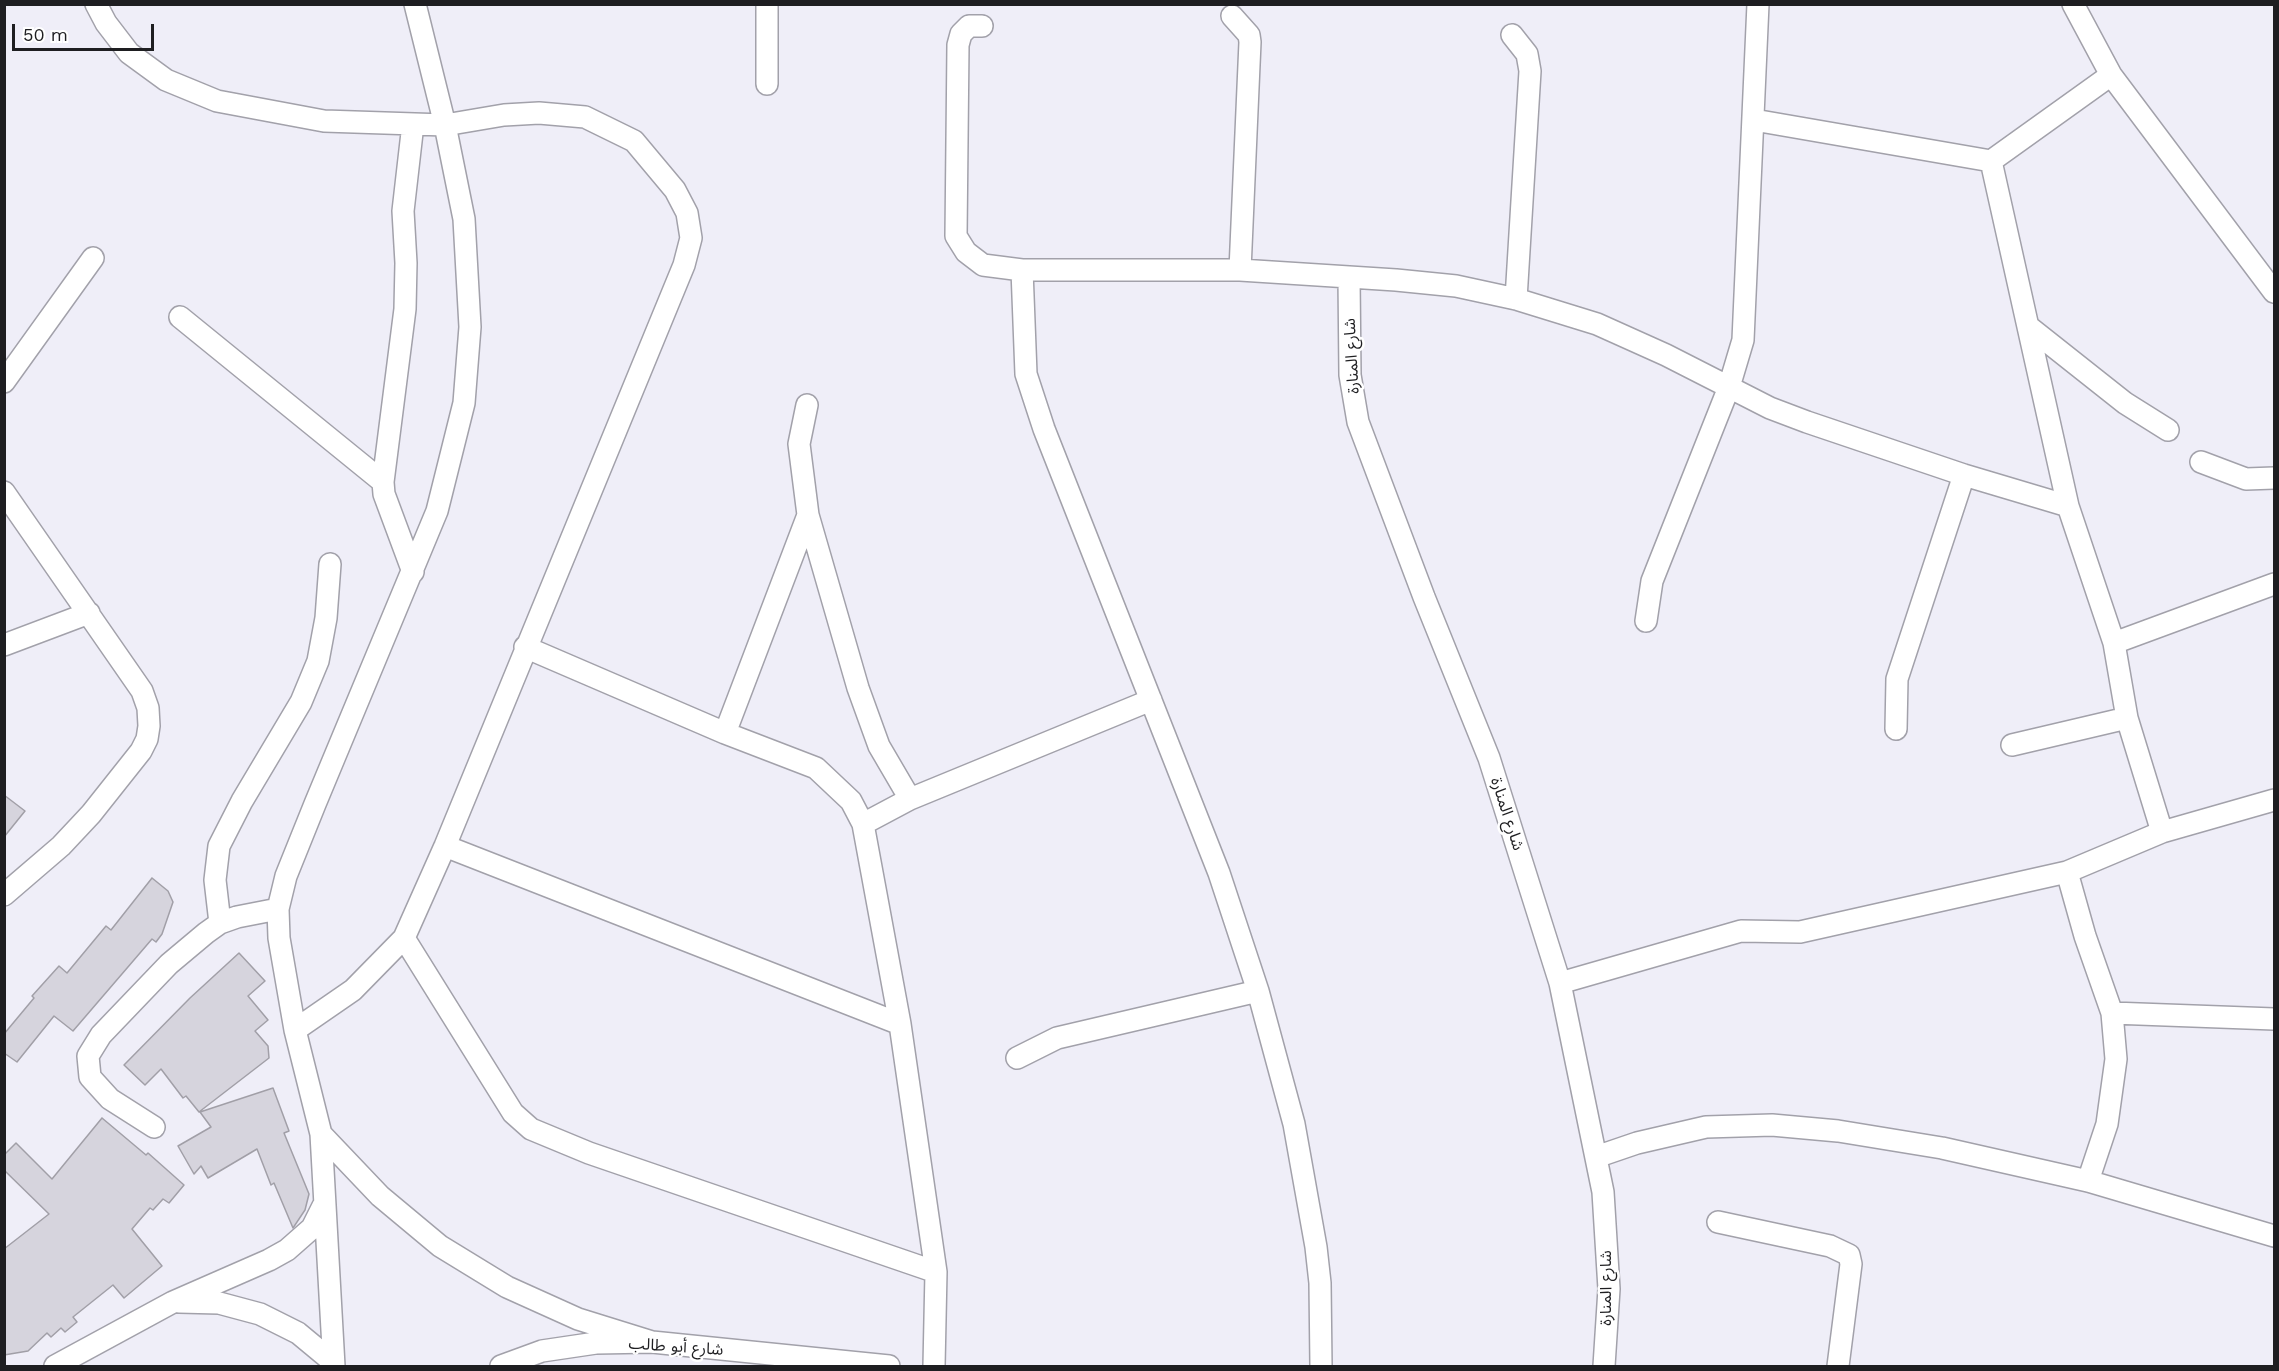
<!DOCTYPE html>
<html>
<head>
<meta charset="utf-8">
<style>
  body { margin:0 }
  #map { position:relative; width:2279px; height:1371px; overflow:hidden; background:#efeef8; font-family:"Work Sans",sans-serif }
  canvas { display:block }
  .frame { position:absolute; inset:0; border:6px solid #1e1e21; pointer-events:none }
  .scale { position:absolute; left:12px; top:24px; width:142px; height:27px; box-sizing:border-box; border:3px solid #1e1e21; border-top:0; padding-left:8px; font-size:18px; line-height:21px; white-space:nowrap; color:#1e1e21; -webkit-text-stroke:4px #fff; paint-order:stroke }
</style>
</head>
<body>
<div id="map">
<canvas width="2279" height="1371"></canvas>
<div class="frame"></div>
<div class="scale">50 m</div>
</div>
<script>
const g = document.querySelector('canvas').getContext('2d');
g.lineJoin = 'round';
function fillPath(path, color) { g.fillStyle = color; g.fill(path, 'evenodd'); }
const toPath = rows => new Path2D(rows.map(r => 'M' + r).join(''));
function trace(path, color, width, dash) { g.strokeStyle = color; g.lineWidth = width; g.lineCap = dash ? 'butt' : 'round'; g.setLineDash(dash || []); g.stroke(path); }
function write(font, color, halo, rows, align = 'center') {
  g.font = font + ' "Work Sans","Noto Sans Arabic",sans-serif'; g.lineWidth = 5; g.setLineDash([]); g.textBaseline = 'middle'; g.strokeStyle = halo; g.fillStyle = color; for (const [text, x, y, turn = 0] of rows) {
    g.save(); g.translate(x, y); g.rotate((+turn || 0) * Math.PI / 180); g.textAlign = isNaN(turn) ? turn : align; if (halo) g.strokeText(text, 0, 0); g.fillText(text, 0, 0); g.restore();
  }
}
const building = toPath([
  [4,795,25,811,4,837,4,795],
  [152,878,168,891,173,902,162,934,156,942,152,939,73,1031,54,1016,17,1062,4,1053,4,1034,34,998,32,996,59,966,67,973,106,926,111,930,152,878],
  [239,953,265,981,248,996,268,1020,255,1031,268,1046,269,1058,199,1112,186,1096,183,1098,161,1069,145,1085,124,1065,190,998,239,953],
  [273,1088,289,1131,284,1133,309,1194,305,1210,293,1228,274,1183,271,1185,257,1149,208,1178,201,1166,194,1174,178,1146,211,1127,200,1112,273,1088],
  [102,1118,146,1155,148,1153,184,1185,169,1203,163,1199,153,1210,150,1208,132,1229,162,1266,124,1298,113,1285,73,1317,77,1322,65,1332,61,1328,51,1337,47,1333,28,1351,4,1355,4,1249,49,1214,4,1170,4,1155,16,1143,52,1179,102,1118]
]);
fillPath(building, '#d6d4dd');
trace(building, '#a19fa7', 1.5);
const minor = toPath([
  [96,4,106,23,129,53,166,80,217,101,324,121,445,125,504,115,539,113,585,117,634,141,675,190,687,213,691,238,684,265,445,846,404,938,353,990,295,1030],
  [767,4,767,84],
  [2073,4,2111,75,2274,292],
  [1232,16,1249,35,1250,42,1240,270],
  [982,26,969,26,961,34,958,45,956,236,966,252,983,265,1022,270,1240,270,1396,280,1456,286,1516,299,1597,324,1666,355,1770,408,1807,422,1964,475,2068,506],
  [1512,35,1527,54,1530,71,1516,299],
  [1754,120,1991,161,2111,75],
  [1991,161,2068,506,2114,643,2127,718,2162,832],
  [1022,270,1026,374,1044,429,1219,873,1258,991,1294,1124,1316,1247,1320,1283,1321,1366],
  [1349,278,1350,375,1358,422,1424,597,1489,758,1560,983,1603,1192,1609,1289,1604,1366],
  [180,317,383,482],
  [2029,327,2125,403,2168,430],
  [4,382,93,258],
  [807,405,799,444,808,515,858,688,879,746,910,799],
  [2201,462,2246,479,2274,478],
  [4,492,142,691,148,708,149,726,147,739,141,751,91,814,61,846,4,895],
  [413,572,384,494,383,482,405,309,406,263,403,211,413,124],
  [1646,621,1652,581,1729,387,1743,340,1758,4],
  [2114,643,2274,584],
  [4,645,89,613],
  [525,647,725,733,816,768,851,801,863,824,900,1024,936,1272,934,1366],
  [1896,729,1897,679,1964,475],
  [725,733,808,515],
  [2012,745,2127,718],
  [863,824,910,799,1151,700],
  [445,846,900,1024],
  [2067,872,2085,936,2112,1013,2116,1059,2107,1124,2088,1181],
  [220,923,215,880,219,846,242,801,301,702,318,661,326,618,330,564],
  [404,938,513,1113,531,1129,589,1153,936,1272],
  [1560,983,1741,931,1800,932,2067,872,2162,832,2274,800],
  [2112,1013,2274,1019],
  [1017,1058,1057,1038,1258,991],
  [154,1127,110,1099,90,1077,88,1056,101,1035,169,964,206,933,220,923,237,917,278,909],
  [321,1134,380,1196,440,1246,507,1287,578,1319,652,1342],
  [1596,1157,1637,1143,1706,1127,1772,1125,1838,1131,1942,1148,2088,1181,2274,1236],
  [1718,1222,1830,1246,1849,1255,1851,1264,1838,1366],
  [179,1302,219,1303,260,1314,298,1333,333,1362],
  [55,1366,173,1302,269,1260,287,1250,312,1228,323,1206],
  [334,1366,321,1134,295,1030,279,938,278,909,286,876,315,804,437,511,464,403,470,327,464,219,445,125,415,4],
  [501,1366,542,1351,596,1343,652,1342,889,1366]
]);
trace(minor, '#a2a1aa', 24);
trace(minor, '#fff', 21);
write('16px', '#1e1e21', '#fff', [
  ["شارع المنارة",1352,356,-93],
  ["شارع المنارة",1507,814,72],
  ["شارع المنارة",1606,1288,-90],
  ["شارع أبو طالب",676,1347,4]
]);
</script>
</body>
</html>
